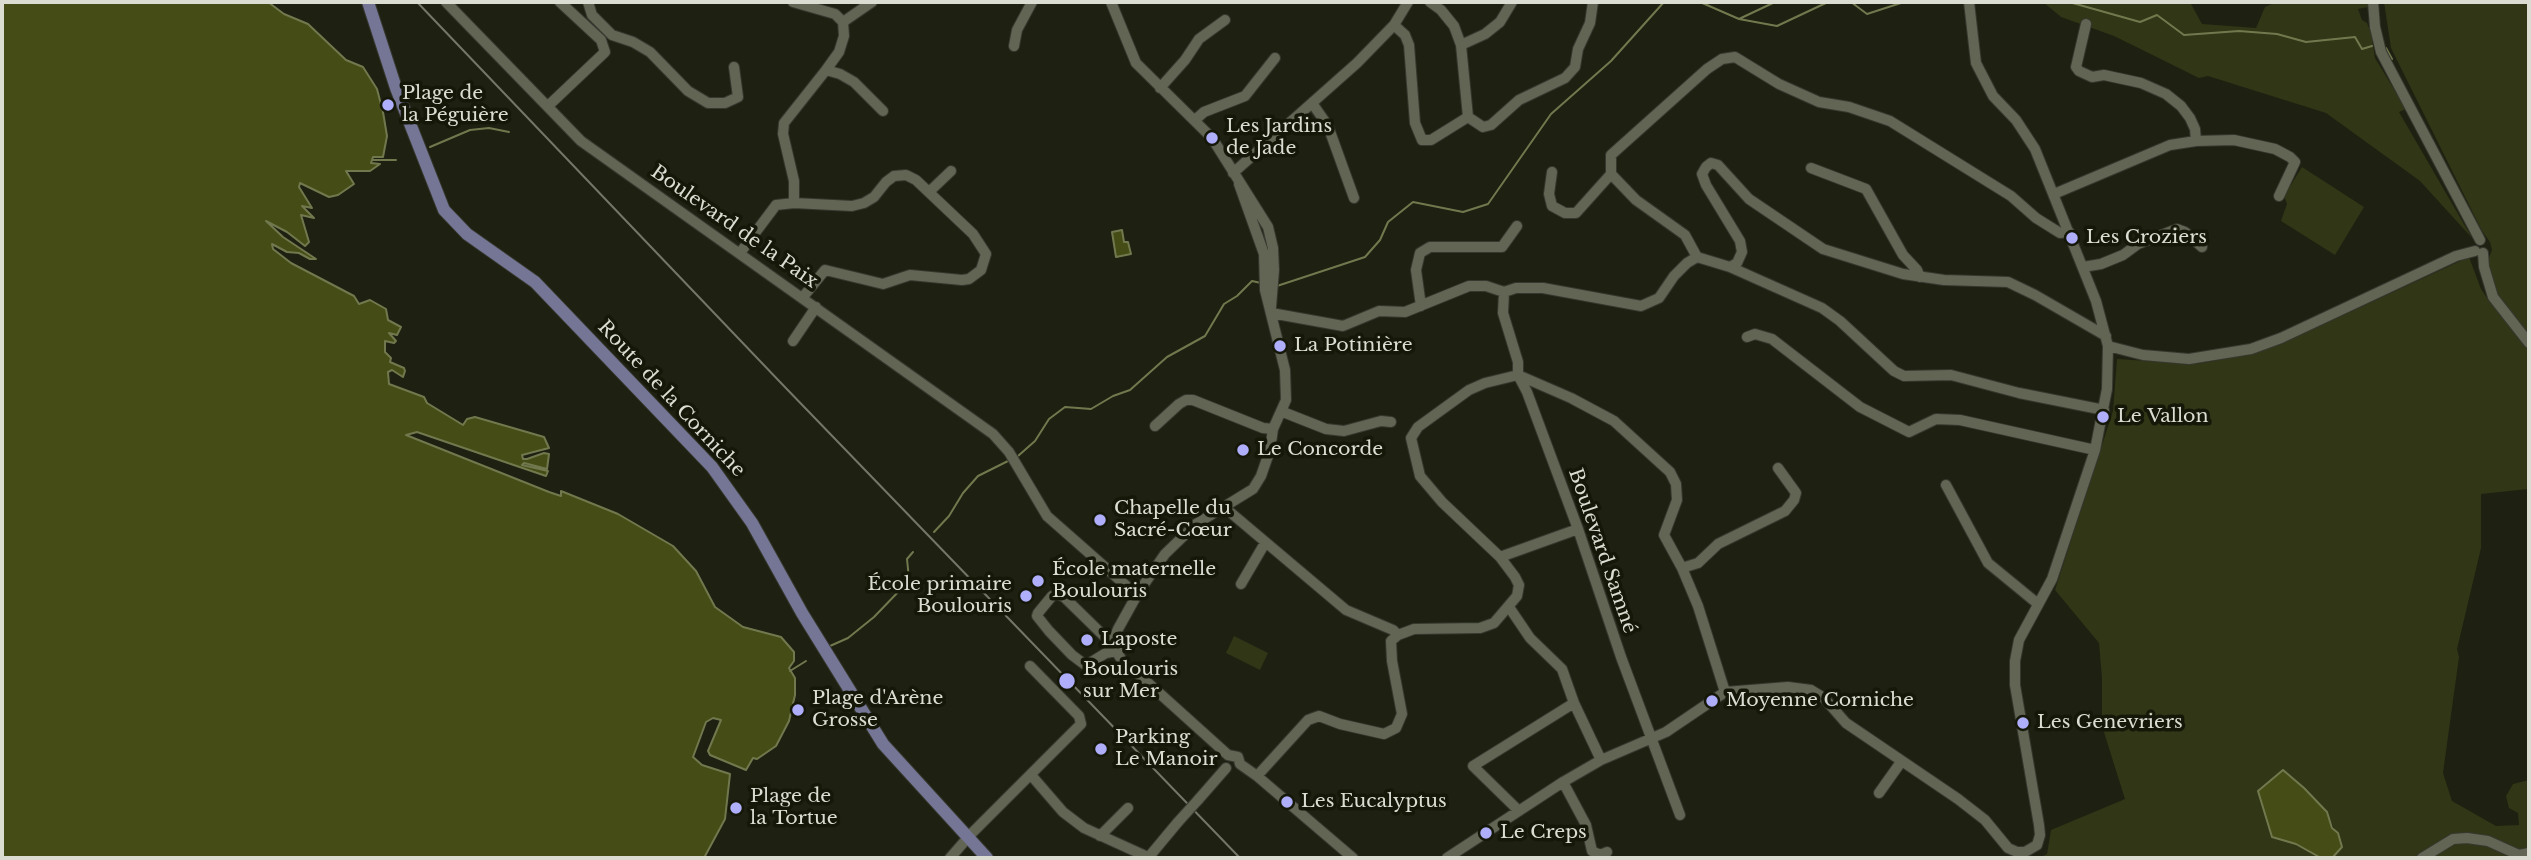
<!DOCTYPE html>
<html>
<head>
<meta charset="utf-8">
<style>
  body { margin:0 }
  #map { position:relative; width:2531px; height:860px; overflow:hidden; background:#1e2011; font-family:"Libre Baskerville",serif }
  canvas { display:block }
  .frame { position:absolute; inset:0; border:4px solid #dbddd3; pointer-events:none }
</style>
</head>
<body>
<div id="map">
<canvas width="2531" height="860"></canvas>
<div class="frame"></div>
</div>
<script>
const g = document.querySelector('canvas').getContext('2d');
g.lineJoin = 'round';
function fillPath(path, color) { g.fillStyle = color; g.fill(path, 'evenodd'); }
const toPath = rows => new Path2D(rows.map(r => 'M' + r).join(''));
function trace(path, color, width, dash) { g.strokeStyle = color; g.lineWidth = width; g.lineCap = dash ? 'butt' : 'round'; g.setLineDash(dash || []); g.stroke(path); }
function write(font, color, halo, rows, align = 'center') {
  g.font = font + ' "Libre Baskerville",serif'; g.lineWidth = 7; g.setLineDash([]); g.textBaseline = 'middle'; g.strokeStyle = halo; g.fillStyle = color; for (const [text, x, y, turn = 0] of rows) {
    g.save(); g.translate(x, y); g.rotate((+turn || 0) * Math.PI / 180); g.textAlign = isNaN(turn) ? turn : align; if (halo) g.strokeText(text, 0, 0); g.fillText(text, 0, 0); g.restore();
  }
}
fillPath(toPath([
  [2043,2,2190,2,2202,24,2256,28,2265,7,2276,2,2368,2,2368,7,2358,9,2362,20,2367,23,2371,33,2375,58,2406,109,2399,112,2472,238,2420,181,2326,113,2208,76,2199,78,2114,36,2061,17],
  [2384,2,2529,2,2529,491,2528,489,2481,494,2481,548,2457,649,2459,657,2443,773,2452,801,2496,826,2519,825,2518,813,2509,808,2506,796,2513,784,2529,780,2529,858,2332,858,2342,847,2327,812,2277,774,2258,791,2272,837,2296,844,2321,858,2039,858,2047,854,2051,830,2125,799,2102,726,2102,678,2099,643,2055,590,2113,411,2117,359,2196,364,2247,355,2281,344,2469,257,2481,289,2492,305,2487,263,2492,250,2490,242,2482,231,2391,48],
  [2302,167,2364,207,2335,255,2281,221,2287,204,2284,196],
  [1234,636,1268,653,1260,670,1226,653]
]), '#313616');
const water = toPath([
  [2,2,268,2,284,14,308,24,346,60,363,67,377,89,383,112,387,136,383,157,373,157,371,163,380,164,370,171,346,171,354,184,338,195,329,197,300,183,299,187,312,208,302,206,314,218,301,215,309,242,305,246,287,232,266,221,283,237,316,259,310,259,299,253,287,252,272,244,273,249,291,263,354,296,359,304,370,300,386,309,388,320,401,327,397,335,389,333,396,341,394,343,385,341,385,352,391,358,390,362,404,368,405,371,403,377,392,370,388,372,389,384,424,397,427,403,463,425,467,419,475,417,544,437,549,448,522,455,523,459,527,459,544,453,549,454,547,469,524,463,522,465,548,471,546,476,417,432,406,435,549,492,561,496,561,491,618,514,673,546,696,571,715,607,743,627,781,637,794,652,794,661,789,668,795,678,795,695,789,721,776,746,757,759,753,758,746,770,710,755,708,751,721,720,713,718,706,722,693,757,702,765,730,774,725,819,704,858,2,858,2,2],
  [1122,230,1124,242,1128,242,1131,254,1116,257,1112,232,1122,230],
  [2283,770,2304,788,2327,812,2332,828,2338,833,2342,847,2332,858,2321,858,2296,844,2272,837,2258,791,2283,770]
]);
fillPath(water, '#454c15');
trace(water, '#72784e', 2);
trace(toPath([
  [1700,2,1739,19,1775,2],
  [1851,2,1867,14,1904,2],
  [2069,2,2140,22,2157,15,2184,35,2239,31,2277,34,2306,42,2355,37,2362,49,2372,46],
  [1739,19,1777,26,1828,2],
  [2386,48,2392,59],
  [430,147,470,130,489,128,509,132],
  [373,160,396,160],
  [1277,286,1365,257,1380,240,1388,222,1413,202,1463,212,1488,204,1551,114,1611,61,1664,2],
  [1018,456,1035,441,1049,419,1065,407,1091,409,1113,396,1130,390,1167,357,1205,336,1224,304,1237,296,1252,281,1261,283],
  [934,532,949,516,963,493,978,476,1008,461],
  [830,646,848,638,874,617,901,589,909,579,907,559,913,552],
  [790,671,806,661]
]), '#72784e', 2);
const minor = toPath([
  [446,2,581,141,993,434,1009,452,1047,516,1131,590,1138,593],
  [588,2,592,15,612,35,633,42,650,52,688,91,708,103,725,103,738,97,734,67],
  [793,2,835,14,843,22,844,36,839,52,826,70],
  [1111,2,1136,63,1212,138,1268,227,1273,248,1274,270,1271,307],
  [1430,2,1441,10,1454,26,1461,45,1468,117],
  [2373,2,2375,27,2381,52,2480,240],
  [843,22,872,2],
  [2086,24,2076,67,2079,71,2092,77,2104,75,2141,83,2166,94,2181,106,2190,118,2195,129,2196,141],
  [1394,25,1405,35,1409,45,1415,123,1422,140,1431,140,1468,117,1483,127,1491,125,1519,100,1565,78,1575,67,1578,49,1590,23,1593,2],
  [1461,45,1485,34,1500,22,1512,2],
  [1014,46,1017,30,1032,2],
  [1160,88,1185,60,1199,39,1225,20],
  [1312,103,1328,126,1354,198],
  [548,106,605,52,601,40,560,2],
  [1195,120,1204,112,1245,96,1275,58],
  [1811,168,1866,189,1903,255,1917,270,1920,277],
  [1552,172,1549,194,1552,206,1565,213,1576,213,1611,174],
  [1233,173,1357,63,1394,25,1408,2],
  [1239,184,1264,254,1265,290,1285,370,1286,400,1273,429,1270,450,1261,476,1253,489,1196,524,1165,554,1138,593,1118,629,1115,636,1116,651,1127,668,1137,673,1228,755,1238,757,1240,764,1257,776,1353,858],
  [929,192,951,171],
  [2054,194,2170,145,2196,141,2234,140,2275,149,2290,157,2295,162,2279,196],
  [794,203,794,181,783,134,784,123,826,70,840,74,854,82,883,111],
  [740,253,776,205,794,203,852,206,864,203,874,197,886,182,894,176,906,175,916,180,973,234,986,254,981,270,969,279,962,280,910,275,883,284,825,270,803,297],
  [2483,253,2484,267,2493,297,2529,343],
  [1697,257,1685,235,1636,200,1611,174,1611,155,1707,69,1722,59,1735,57,1779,84,1819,102,1849,107,1890,121,2011,196,2036,218,2060,233,2069,232],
  [1730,267,1822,308,1840,321,1894,371,1904,376,1951,375,2019,393,2104,410],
  [2083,267,2101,264,2123,255,2138,244,2177,229,2185,232,2202,247],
  [1421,306,1416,270,1420,253,1430,247,1502,247,1517,226],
  [1271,313,1343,326,1379,311,1405,312,1469,286,1486,286,1504,292],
  [1747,337,1755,334,1772,339,1860,407,1909,432,1936,419,1960,420,2095,450],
  [793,341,816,307],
  [2108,346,2143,355,2189,359,2251,349,2281,338,2456,256,2475,251],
  [1518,375,1571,398,1614,421,1670,472,1676,484,1677,500,1664,535,1682,568,1698,606,1725,692],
  [1283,412,1326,429,1344,431,1381,421,1391,422],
  [1155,426,1179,404,1186,400,1193,400,1263,428,1273,429],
  [1946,485,1988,563,2038,604],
  [1224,507,1346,610,1393,630,1398,635],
  [1500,557,1578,529],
  [1682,568,1698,563,1718,544,1785,511,1794,500,1796,493,1778,468],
  [1241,584,1265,543],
  [1509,607,1530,638,1562,669,1574,703,1601,760],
  [1116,651,1106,653,1088,664,1084,664,1072,655,1049,631,1037,616,1038,613,1052,596,1056,594,1064,597,1108,640,1124,648],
  [1031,775,1063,812,1084,828,1150,858],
  [1257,776,1308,720,1319,716,1340,724,1384,734,1396,728,1402,714,1392,661,1391,641,1398,635,1414,629,1480,628,1494,623,1517,596,1519,585,1515,577,1500,557,1442,502,1420,476,1411,438,1418,427,1469,390,1485,383,1518,375],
  [1563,782,1586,825,1592,851,1600,855,1607,852],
  [1879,793,1901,762],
  [1198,800,1226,768],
  [1519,811,1473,766,1574,703],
  [1680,815,1621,657,1578,529,1527,392,1518,375,1518,362,1503,313,1504,292,1516,288,1543,288,1641,306,1659,298,1674,276,1687,263,1697,257,1730,267,1737,263,1742,252,1740,241,1706,185,1702,174,1706,167,1711,163,1718,165,1749,199,1823,249,1903,274,1944,280,2008,282,2035,295,2106,336],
  [1100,836,1128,808],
  [950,858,971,834,1081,724,1079,716,1030,666],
  [1148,858,1178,822],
  [1447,858,1563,782,1601,760,1666,732,1725,692,1788,687,1811,690,1824,698,1846,723,1958,799,1985,820,2008,848,2017,852,2025,852,2037,845,2040,835,2039,825,2015,685,2015,661,2019,640,2052,579,2095,450,2107,389,2108,346,2096,301,2035,149,2016,120,1993,96,1976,63,1969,2],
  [2422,858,2453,839,2467,838,2488,841,2519,855,2529,853]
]);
const major = toPath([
  [368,2,396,88,444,210,467,234,535,282,712,467,752,523,802,613,883,744,987,858]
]);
trace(minor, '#36382f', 12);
trace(major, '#36382f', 14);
trace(minor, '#626553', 10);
trace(major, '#757696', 12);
trace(toPath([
  [417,2,781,383,1240,858]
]), '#747669', 2);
const minorBridge = toPath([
  [1178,822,1198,800]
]);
trace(minorBridge, '#36382f', 12, []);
trace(minorBridge, '#626553', 10);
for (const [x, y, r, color] of [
  [388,105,7,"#aeaefa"],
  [1212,138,7,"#aeaefa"],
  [2072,238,7,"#aeaefa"],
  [1280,346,7,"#aeaefa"],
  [2103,417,7,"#aeaefa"],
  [1243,450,7,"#aeaefa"],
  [1100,520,7,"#aeaefa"],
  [1038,581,7,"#aeaefa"],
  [1026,596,7,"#aeaefa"],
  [1087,640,7,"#aeaefa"],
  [1067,681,9,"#aeaefa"],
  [1712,701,7,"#aeaefa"],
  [798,710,7,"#aeaefa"],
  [2023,723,7,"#aeaefa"],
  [1101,749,7,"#aeaefa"],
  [1287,802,7,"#aeaefa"],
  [736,808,7,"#aeaefa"],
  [1486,833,7,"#aeaefa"]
]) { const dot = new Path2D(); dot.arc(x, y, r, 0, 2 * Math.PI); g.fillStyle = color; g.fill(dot); trace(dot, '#151708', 2.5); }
write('19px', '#dbddd3', '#151708', [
  ["Plage de",402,94],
  ["la Péguière",402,116],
  ["Les Jardins",1226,127],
  ["de Jade",1226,149],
  ["Les Croziers",2086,238],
  ["La Potinière",1294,346],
  ["Le Vallon",2117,417],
  ["Le Concorde",1257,450],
  ["Chapelle du",1114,509],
  ["Sacré-Cœur",1114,531],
  ["École maternelle",1052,570],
  ["Boulouris",1052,592],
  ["École primaire",1012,585,"right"],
  ["Boulouris",1012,607,"right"],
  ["Laposte",1101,640],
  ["Boulouris",1083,670],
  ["sur Mer",1083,692],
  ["Plage d'Arène",812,699],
  ["Grosse",812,721],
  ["Moyenne Corniche",1726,701],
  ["Les Genevriers",2037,723],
  ["Parking",1115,738],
  ["Le Manoir",1115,760],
  ["Plage de",750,797],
  ["la Tortue",750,819],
  ["Les Eucalyptus",1301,802],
  ["Le Creps",1500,833]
], 'left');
write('19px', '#dbddd3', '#151708', [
  ["Boulevard de la Paix",734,227,35],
  ["Route de la Corniche",671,399,47],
  ["Boulevard Samné",1602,551,71]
]);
</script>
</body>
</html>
